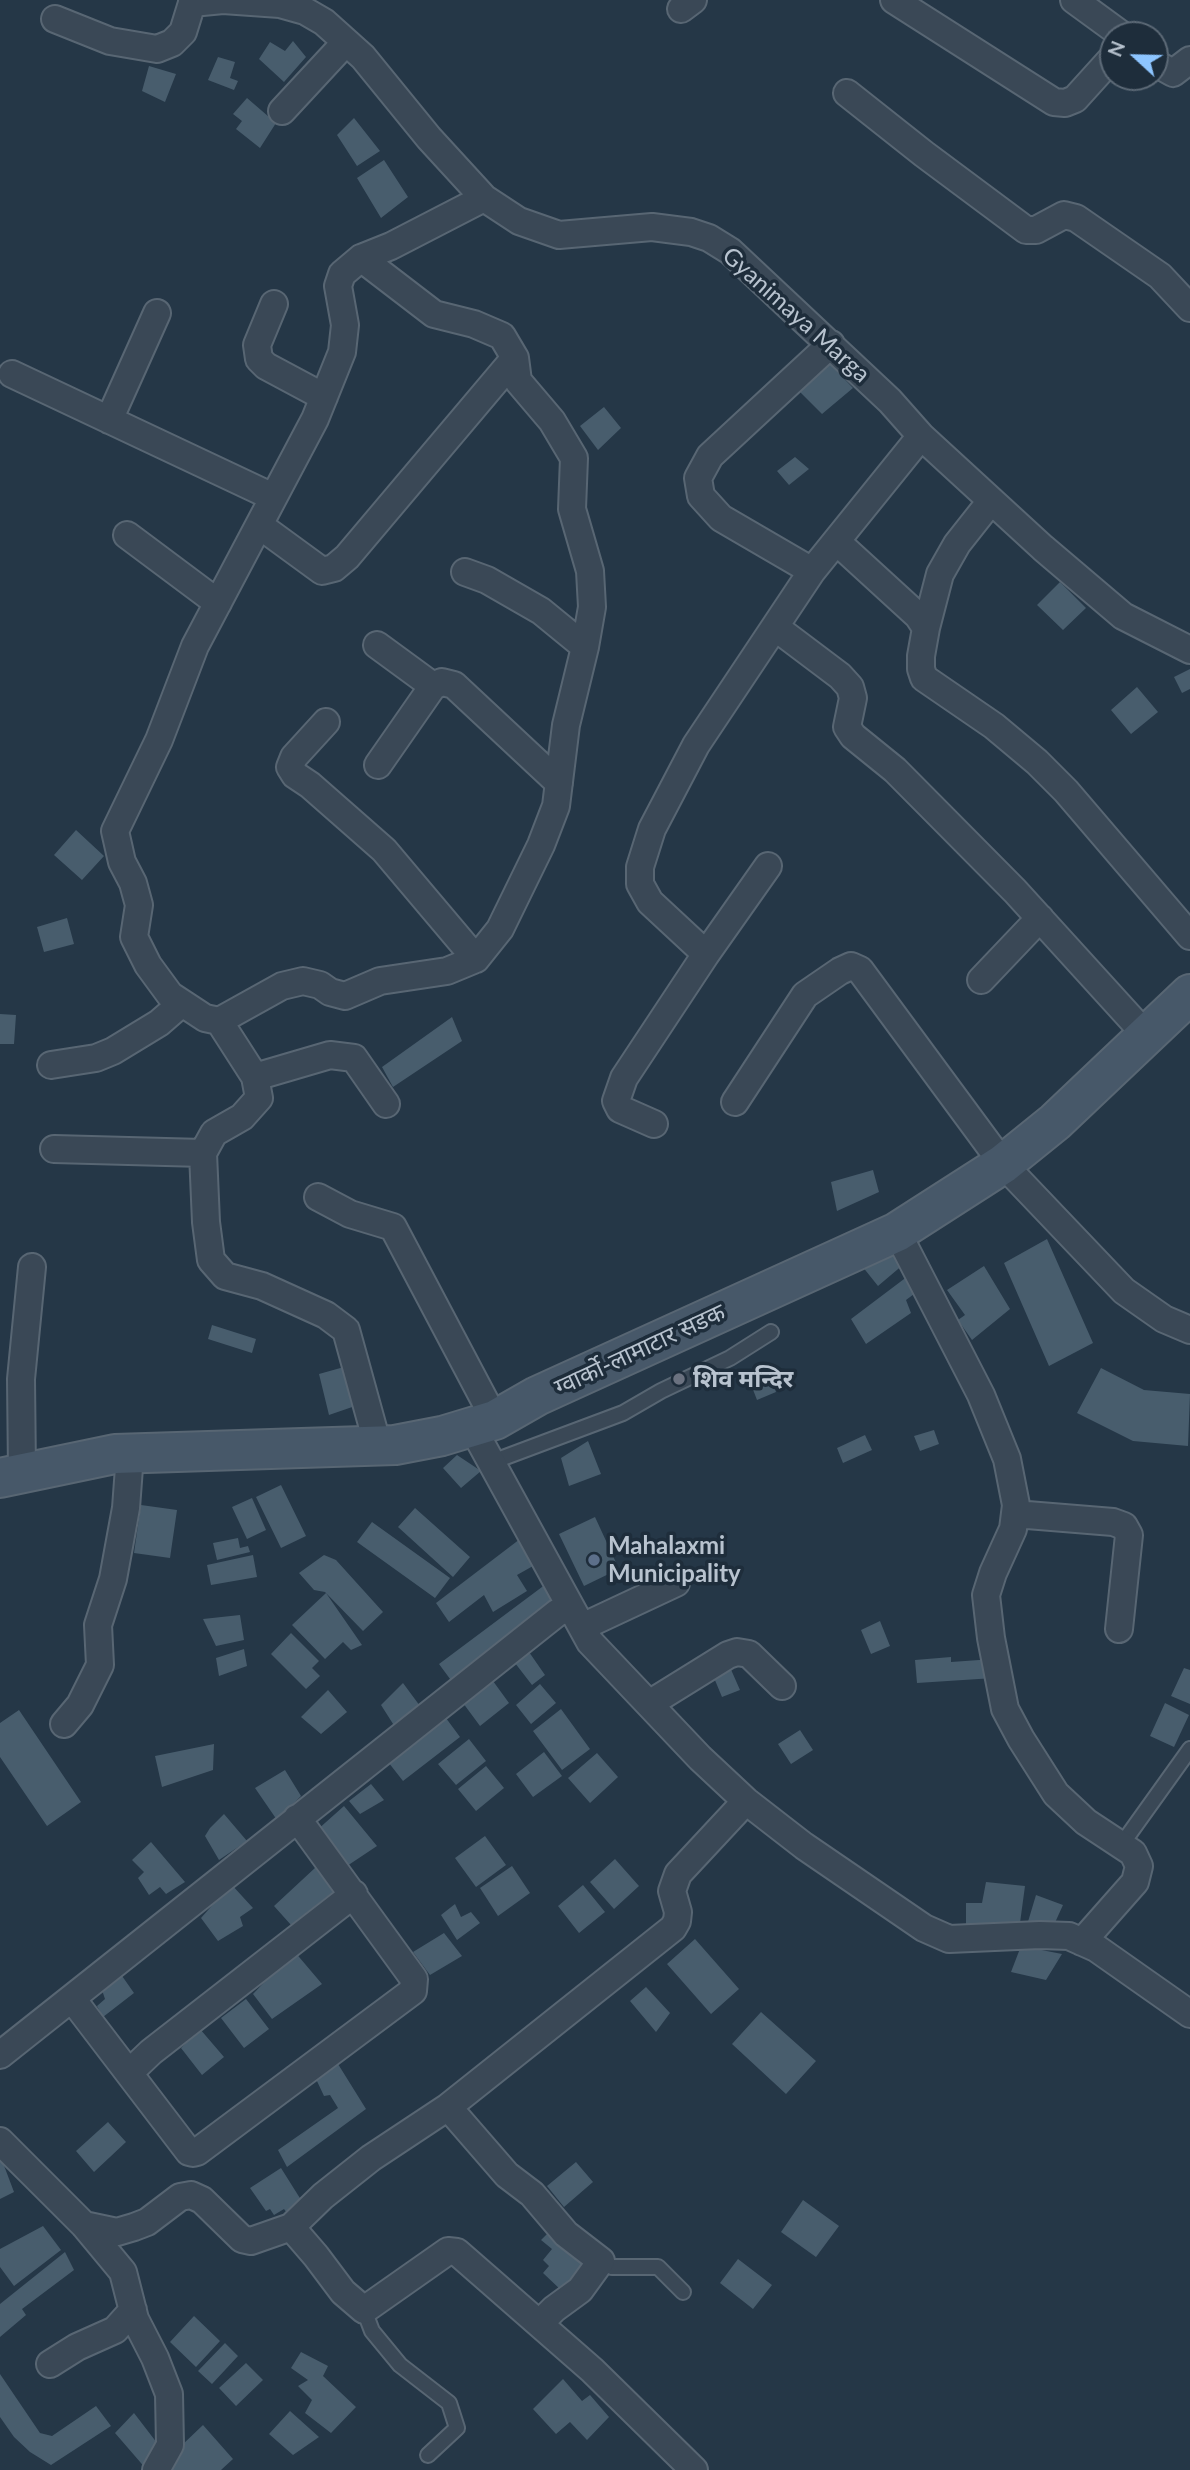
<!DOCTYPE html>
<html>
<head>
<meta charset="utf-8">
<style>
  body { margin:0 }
  #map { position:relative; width:1190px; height:2470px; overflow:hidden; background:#253747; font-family:Lato,sans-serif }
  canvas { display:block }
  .north { position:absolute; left:1099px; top:21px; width:70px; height:70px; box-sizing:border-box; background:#1e2d3b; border:2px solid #5c6976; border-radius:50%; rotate:292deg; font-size:19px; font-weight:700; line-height:28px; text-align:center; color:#b8c3cf }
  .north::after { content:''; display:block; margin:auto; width:24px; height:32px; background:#8dc5ff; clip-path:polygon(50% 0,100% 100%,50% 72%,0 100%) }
</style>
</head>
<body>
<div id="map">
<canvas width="1190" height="2470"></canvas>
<div class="north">N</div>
</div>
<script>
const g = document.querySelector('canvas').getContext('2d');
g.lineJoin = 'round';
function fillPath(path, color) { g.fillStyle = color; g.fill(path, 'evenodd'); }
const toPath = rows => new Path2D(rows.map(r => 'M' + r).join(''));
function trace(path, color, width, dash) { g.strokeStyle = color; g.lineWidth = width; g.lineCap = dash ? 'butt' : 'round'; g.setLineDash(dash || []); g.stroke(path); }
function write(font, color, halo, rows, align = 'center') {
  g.font = font + ' Lato,"Noto Sans Devanagari",sans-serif'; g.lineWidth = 7; g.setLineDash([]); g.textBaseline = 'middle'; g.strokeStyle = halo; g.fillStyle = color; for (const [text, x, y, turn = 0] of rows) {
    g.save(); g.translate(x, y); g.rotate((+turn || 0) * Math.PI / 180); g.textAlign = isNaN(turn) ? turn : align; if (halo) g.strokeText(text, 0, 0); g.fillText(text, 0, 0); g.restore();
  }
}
fillPath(toPath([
  [293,41,306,57,284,82,259,59,270,42,285,51],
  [218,57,235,62,230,78,238,81,234,90,208,80],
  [149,66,176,74,165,102,142,91],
  [247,98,276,123,260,148,236,129,242,121,233,114],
  [354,118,380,151,357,166,337,135],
  [384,160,408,197,381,218,357,178],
  [829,363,853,388,822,414,800,392],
  [604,407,621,428,598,450,580,426],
  [795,457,809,469,789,485,777,471],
  [1060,582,1086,608,1063,630,1037,605],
  [1190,669,1190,689,1182,693,1174,677],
  [1137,687,1158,712,1131,734,1111,710],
  [76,830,104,856,82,880,54,855],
  [67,918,74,944,44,952,37,927],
  [0,1014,16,1015,14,1044,0,1044],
  [452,1017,462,1041,393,1087,382,1067],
  [873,1170,879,1192,837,1211,831,1182],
  [1047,1239,1093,1343,1049,1366,1004,1263],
  [891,1245,904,1264,878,1286,862,1266],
  [984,1266,1010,1309,972,1340,958,1320,965,1315,947,1290],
  [908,1276,918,1291,906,1300,911,1313,866,1344,851,1319],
  [212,1325,256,1339,252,1353,208,1339],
  [344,1367,358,1405,329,1415,319,1374],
  [767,1367,776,1392,757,1400,747,1374],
  [1101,1368,1144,1390,1190,1394,1188,1446,1133,1441,1077,1413],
  [934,1430,939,1444,920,1451,914,1436],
  [865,1435,872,1450,843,1463,837,1448],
  [588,1441,601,1474,569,1486,561,1458],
  [457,1455,481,1471,461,1488,443,1468],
  [281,1485,306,1536,281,1548,256,1497],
  [252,1498,266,1530,247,1539,232,1507],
  [141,1505,177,1510,170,1558,134,1553],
  [415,1508,470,1557,453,1577,398,1527],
  [595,1517,619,1569,584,1586,559,1534],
  [372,1522,450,1578,435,1598,357,1542],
  [238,1538,240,1548,248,1546,250,1552,217,1560,213,1543],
  [520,1539,533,1566,517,1575,527,1591,493,1612,484,1595,449,1622,436,1603],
  [253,1555,257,1577,211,1585,207,1565],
  [324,1555,336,1560,383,1612,363,1631,325,1592,314,1590,299,1573],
  [546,1584,560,1603,453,1683,439,1664],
  [326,1593,362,1645,351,1650,343,1642,325,1659,292,1625],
  [240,1615,244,1640,216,1646,203,1619],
  [880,1621,890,1646,871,1654,861,1630],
  [291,1633,319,1661,312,1668,320,1676,306,1689,271,1654],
  [244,1649,247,1666,219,1676,216,1658],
  [529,1652,545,1675,532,1685,515,1663],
  [951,1657,951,1662,993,1659,994,1678,917,1683,915,1660],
  [729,1665,740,1690,722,1697,712,1673],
  [1184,1668,1190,1670,1190,1704,1171,1696],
  [493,1681,509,1703,480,1726,463,1703],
  [403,1683,420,1706,395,1727,381,1705],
  [540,1684,556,1703,531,1724,516,1705],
  [328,1690,347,1712,321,1734,301,1717],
  [1165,1703,1189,1715,1174,1747,1150,1736],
  [561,1709,590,1749,562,1770,533,1731],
  [19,1710,81,1802,47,1826,0,1757,0,1723],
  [443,1714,460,1737,403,1781,385,1758],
  [800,1730,813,1750,791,1764,778,1744],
  [469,1739,486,1761,456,1785,438,1764],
  [214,1744,213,1770,162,1787,155,1756],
  [544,1752,562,1776,533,1797,516,1774],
  [597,1753,618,1777,590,1803,568,1778],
  [486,1766,504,1788,476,1811,458,1789],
  [285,1770,301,1796,277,1820,255,1788],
  [371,1784,384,1800,360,1814,349,1801],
  [344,1806,377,1846,344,1868,316,1831],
  [224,1814,247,1841,219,1860,205,1836,210,1828],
  [485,1836,506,1865,476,1887,455,1858],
  [151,1842,185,1882,166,1894,160,1887,149,1895,138,1878,144,1872,132,1860],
  [615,1859,639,1886,614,1909,590,1882],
  [512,1866,530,1893,498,1916,480,1888],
  [316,1867,338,1888,291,1925,274,1906],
  [986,1882,1025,1886,1020,1923,966,1928,966,1903,982,1903],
  [231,1884,253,1908,240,1917,243,1926,218,1941,201,1918],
  [583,1885,605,1912,579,1933,558,1906],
  [1036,1895,1063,1905,1053,1927,1027,1925],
  [455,1904,461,1917,471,1912,480,1923,457,1940,441,1915],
  [444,1933,462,1956,430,1975,413,1952],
  [695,1939,739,1989,711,2014,667,1964],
  [1021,1946,1062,1954,1046,1980,1011,1972],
  [294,1951,322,1984,272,2019,253,1994],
  [120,1973,134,1993,103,2017,97,2006,105,1999,102,1990],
  [646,1987,670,2013,656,2032,630,2001],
  [246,1999,269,2029,244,2048,221,2018],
  [761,2012,816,2061,786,2094,732,2044],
  [200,2029,224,2057,202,2075,181,2048],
  [338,2064,366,2109,287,2167,278,2150,338,2108,330,2095,324,2096,316,2079],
  [108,2122,126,2142,94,2172,76,2151],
  [0,2155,14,2192,0,2199],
  [576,2162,593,2182,564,2207,547,2186],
  [281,2168,303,2203,287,2213,284,2209,274,2215,270,2209,266,2211,250,2188],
  [803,2200,839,2226,816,2257,781,2232],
  [43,2226,61,2250,14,2286,0,2267,0,2249],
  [550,2231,586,2263,562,2291,543,2273,549,2266,543,2260,552,2249,541,2240],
  [65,2252,74,2270,22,2309,26,2315,0,2337,0,2304],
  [738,2259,772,2285,753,2309,720,2283],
  [194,2316,220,2341,196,2367,170,2342],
  [225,2343,238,2356,212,2384,198,2371],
  [301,2352,328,2366,323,2376,356,2407,331,2433,305,2413,312,2400,298,2386,308,2380,291,2368],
  [246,2363,263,2380,236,2406,219,2388],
  [0,2374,40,2433,52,2436,96,2406,111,2426,51,2465,30,2452,14,2437,0,2417],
  [563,2379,582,2401,590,2395,609,2417,587,2440,570,2422,556,2434,533,2409],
  [290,2411,319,2437,293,2455,269,2434],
  [134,2413,164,2452,147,2470,115,2433],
  [203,2425,233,2459,221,2470,162,2470,159,2467]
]), '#485d6d');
const service = toPath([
  [492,1462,623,1413,661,1391,730,1358,771,1332],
  [1122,1844,1190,1749],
  [601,2261,612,2267,658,2267,683,2292],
  [364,2310,372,2331,400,2365,449,2403,457,2428,428,2455]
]);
const minor = toPath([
  [192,0,192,3,223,0,280,4,305,11,324,22,363,57,429,138,484,198,519,221,559,235,652,227,691,232,709,238,730,251,890,401,921,436,1043,548,1123,616,1190,650],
  [894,0,1054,102,1065,103,1075,99,1113,57],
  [1074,0,1122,35],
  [681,9,693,0],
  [55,19,110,41,157,49,172,43,183,32,192,3],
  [1155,63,1173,73,1190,60],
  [847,93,924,154,1026,230,1036,230,1064,215,1076,218,1160,276,1190,308],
  [282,111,346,42],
  [361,258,434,314,474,324,502,336,515,358,518,381,552,421,574,458,572,509,590,571,592,607,585,647,566,725,556,806,541,845,500,929,476,959,447,971,380,981,345,996,330,992,320,985,303,981,282,986,219,1021,205,1018,170,995,148,965,134,937,139,905,133,883,122,862,115,831,159,740,195,646,315,419,342,352,345,325,338,286,342,274,361,258,391,246,484,198],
  [274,304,257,345,259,359,266,366,324,397],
  [12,374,273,497],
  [109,420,157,313],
  [259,525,322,571,334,568,347,557,515,358],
  [127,535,218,603],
  [836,541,918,616,926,628,921,656,921,669,924,678,994,726,1037,762,1066,791,1190,936],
  [812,571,721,518,701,496,698,478,710,456,831,344],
  [465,572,487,580,541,611,585,647],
  [775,627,840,676,850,687,853,698,847,727,853,736,895,770,1015,891,1146,1035],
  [926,628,940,574,957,544,991,501],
  [377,645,433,686,442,682,454,685,559,783],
  [326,722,294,757,290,767,295,775,310,785,384,850,476,959],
  [378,765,433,686],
  [706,954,650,902,640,884,640,867,652,829,696,745,812,571,921,436],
  [981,980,1040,918],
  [219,1021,255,1077,259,1098,242,1117,214,1133,203,1153,206,1222,211,1260,225,1276,262,1286,326,1315,346,1330,378,1446],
  [51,1065,96,1058,113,1051,159,1023,182,1003],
  [255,1077,330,1055,354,1058,386,1104],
  [735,1102,805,995,840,971,851,966,860,970,1003,1164,1124,1291,1164,1319,1190,1330],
  [654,1124,620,1109,616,1101,624,1078,706,954,768,866],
  [54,1149,203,1153],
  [318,1197,350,1214,393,1227,495,1420],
  [897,1232,981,1395,1007,1459,1016,1505,1013,1529,993,1573,986,1595,991,1638,1005,1709,1021,1739,1056,1794,1086,1822,1133,1853,1139,1866,1135,1882,1082,1942],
  [472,1427,590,1642,700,1758,746,1801,804,1846,924,1928,949,1939,1040,1935,1069,1936,1096,1948,1190,2014],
  [22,1472,21,1379,32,1267],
  [1015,1514,1113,1522,1124,1526,1129,1535,1119,1629],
  [582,1627,676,1583],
  [649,1704,728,1655,737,1652,749,1654,782,1686],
  [64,1724,80,1705,100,1665,98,1625,113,1579,126,1508,130,1454],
  [73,2000,189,2152,193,2153,197,2152,413,1991,414,1979,297,1818],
  [0,2055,557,1613,569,1607],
  [130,2072,151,2052,354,1894],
  [448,2107,507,2175,532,2194,566,2234,601,2261,580,2290,554,2309,540,2323],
  [0,2141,84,2225,123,2272,135,2319,155,2358,169,2394,170,2445,156,2470],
  [84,2225,117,2232,134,2227,147,2222,180,2197,191,2195,202,2200,242,2239,251,2241,291,2227,323,2196,371,2158,448,2107,673,1928,677,1921,678,1912,672,1891,678,1874,746,1801],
  [291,2227,316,2256,343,2292,364,2310,448,2251,457,2252,592,2370,694,2470],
  [50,2364,77,2347,115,2330,133,2310]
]);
const secondary = toPath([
  [0,1478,115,1454,395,1445,442,1436,495,1420,537,1396,897,1232,1003,1164,1055,1122,1190,994]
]);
trace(service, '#586673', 18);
trace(minor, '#586673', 30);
trace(secondary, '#586673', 42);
trace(service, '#3a4856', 14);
trace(minor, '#3a4856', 26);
trace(secondary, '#475869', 38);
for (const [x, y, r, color] of [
  [679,1379,7,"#6b7280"],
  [594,1560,7,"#5c6f8a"]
]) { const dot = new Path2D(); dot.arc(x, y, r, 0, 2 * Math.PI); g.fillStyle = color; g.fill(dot); trace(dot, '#1e2d3b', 2.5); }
write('24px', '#b8c3cf', '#1e2d3b', [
  ["Gyanimaya Marga",796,315,42],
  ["ग्वार्को-लामाटार सडक",640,1350,-25]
]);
write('bold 24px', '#b8c3cf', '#1e2d3b', [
  ["शिव मन्दिर",693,1379],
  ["Mahalaxmi",608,1546],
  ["Municipality",608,1574]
], 'left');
</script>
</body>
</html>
